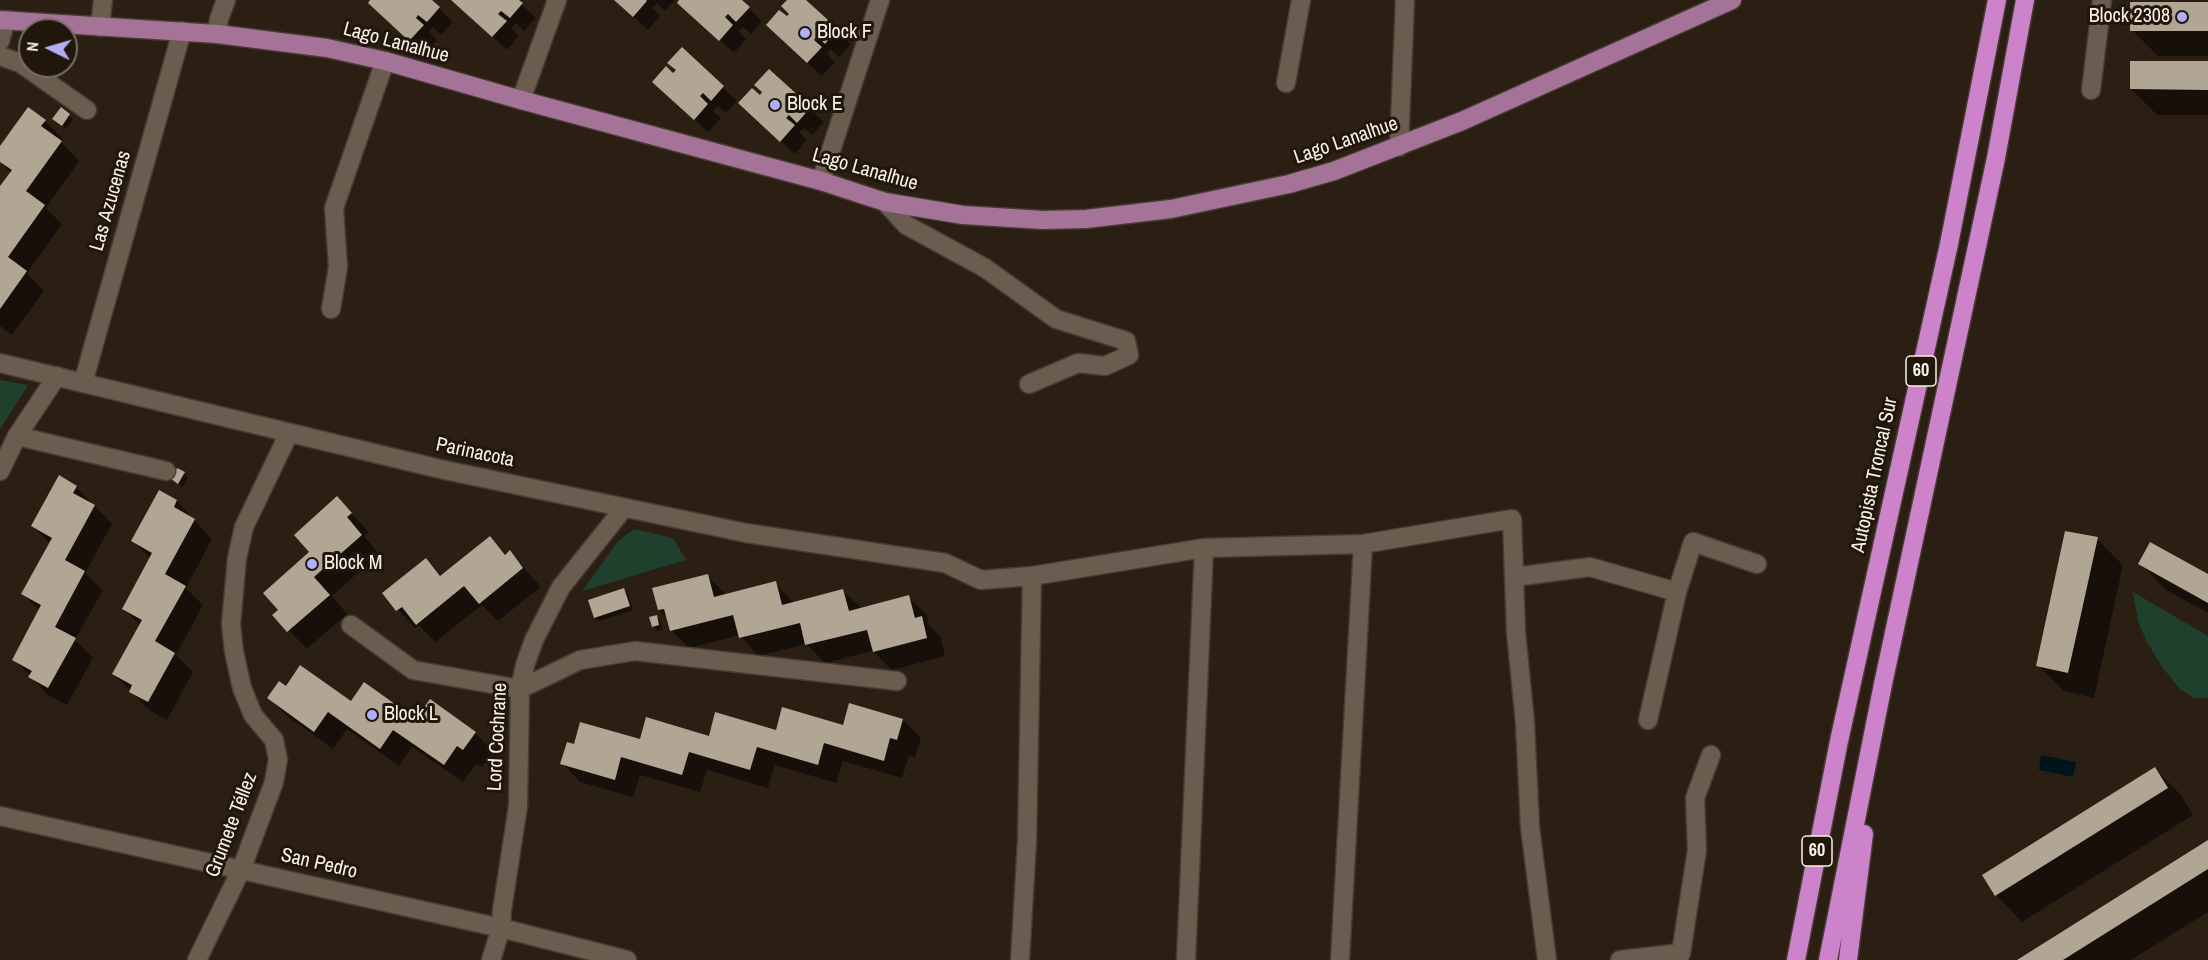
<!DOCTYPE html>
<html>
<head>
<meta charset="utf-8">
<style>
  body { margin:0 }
  #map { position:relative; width:2208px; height:960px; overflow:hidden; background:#2b1f13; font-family:"Archivo Narrow",sans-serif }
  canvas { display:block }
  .north { position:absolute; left:18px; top:18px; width:60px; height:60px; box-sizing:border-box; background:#21160a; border:2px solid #776e63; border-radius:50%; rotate:275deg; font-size:16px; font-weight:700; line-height:24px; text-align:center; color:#f9f1e9 }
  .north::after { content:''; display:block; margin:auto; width:21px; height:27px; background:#b2adf9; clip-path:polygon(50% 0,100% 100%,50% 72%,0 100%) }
</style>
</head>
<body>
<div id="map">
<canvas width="2208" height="960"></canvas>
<div class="north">N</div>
</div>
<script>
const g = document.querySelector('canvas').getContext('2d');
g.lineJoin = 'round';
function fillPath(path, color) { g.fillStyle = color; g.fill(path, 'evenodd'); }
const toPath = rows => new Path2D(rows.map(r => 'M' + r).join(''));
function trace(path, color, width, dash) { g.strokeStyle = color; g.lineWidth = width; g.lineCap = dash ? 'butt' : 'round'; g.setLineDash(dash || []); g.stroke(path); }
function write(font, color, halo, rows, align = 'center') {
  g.font = font + ' "Archivo Narrow",sans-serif'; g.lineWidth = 6; g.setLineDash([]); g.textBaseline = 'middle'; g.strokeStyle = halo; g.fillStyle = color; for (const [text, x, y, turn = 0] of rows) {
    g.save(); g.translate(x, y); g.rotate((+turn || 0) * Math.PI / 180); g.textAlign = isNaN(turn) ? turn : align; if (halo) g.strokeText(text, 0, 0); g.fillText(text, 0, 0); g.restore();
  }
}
fillPath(toPath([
  [0,380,28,385,0,429],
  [634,529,673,538,686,560,582,591,618,541],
  [2133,592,2208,636,2208,698,2194,698,2180,689,2162,667,2146,640,2138,621]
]), '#1f402d');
fillPath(toPath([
  [2041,755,2076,762,2073,777,2039,770]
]), '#00141b');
fillPath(toPath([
  [372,0,430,0,453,22,441,35,433,27,429,32,437,40,424,54,383,17],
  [453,0,517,0,536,18,524,31,516,23,511,28,519,36,507,50],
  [615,0,675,0,665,11,657,3,652,8,660,16,648,30],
  [681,0,740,0,762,21,751,34,743,27,738,31,746,39,734,53,693,16],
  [789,0,804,0,851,44,839,57,831,49,827,54,835,62,822,76,781,39,787,19,791,14],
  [2208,4,2208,56,2158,56,2132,30],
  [682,49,737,101,726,113,717,106,713,111,721,118,708,132,668,95,673,75,677,71],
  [2208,62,2208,115,2157,115,2131,89],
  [769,71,824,122,812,135,804,128,799,132,807,140,795,154,754,117,760,97,764,92],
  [69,115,73,119,66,129,58,123],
  [45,121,63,139,61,142,79,161,46,208,62,224,27,273,44,291,12,335,0,326,0,189,11,173,0,161,0,149],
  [184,474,188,478,183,487,177,483],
  [76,487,112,524,85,573,103,590,75,640,93,658,67,705,48,695,14,659,40,611,23,594,50,544,33,526],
  [160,492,177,501,212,539,186,588,203,605,176,655,193,672,167,720,149,710,114,674,140,625,123,608,151,559,133,541],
  [337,498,369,532,364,536,379,554,332,596,347,614,307,649,274,615,280,610,311,552],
  [490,538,507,555,510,552,541,587,498,621,482,605,435,642,419,625,415,628,384,594,426,560,442,576],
  [2097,539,2123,565,2094,698,2064,691,2038,665],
  [2140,563,2208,576,2208,613,2166,590],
  [708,576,726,594,775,583,794,603,843,591,862,609,908,597,927,615,929,626,940,636,945,656,892,670,873,651,825,663,806,644,758,656,740,635,689,648,671,630,668,619,659,610],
  [624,590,628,594,633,610,599,621,595,617],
  [656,616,660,621,663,629,657,631,653,626],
  [286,688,417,721,475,733,493,751,482,767,476,764,463,782,412,747,399,766,347,729,333,749,287,716,269,698],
  [850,705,903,720,921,738,915,758,909,756,902,778,843,761,836,783,775,765,768,788,707,770,700,792,640,775,633,797,580,782,562,763,575,746,844,727],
  [2155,769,2181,795,2193,815,2022,922,1996,895,1984,876],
  [2208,842,2208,912,2131,960,2020,960]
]), '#0007');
fillPath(toPath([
  [370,0,432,0,440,7,427,22,418,15,416,18,424,25,409,41,368,3],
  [451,0,519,0,523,3,510,18,501,11,498,14,507,21,492,37],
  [614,0,646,0,647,1,633,17],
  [679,0,742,0,750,7,736,22,728,14,725,17,733,25,719,41,677,3],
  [787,0,806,0,838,29,825,44,817,36,814,40,822,47,807,63,766,25,779,10,787,16,789,14,781,6],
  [2130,2,2208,2,2208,31,2130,31],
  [682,47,724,86,711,101,703,93,700,96,708,104,694,120,652,82,666,66,673,73,676,70,667,63],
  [2130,61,2208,61,2208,90,2130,89],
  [769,69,811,107,797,123,789,115,786,118,795,125,780,142,738,103,752,88,760,95,762,92,754,85],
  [28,107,46,120,41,126,62,141,26,191,45,205,8,257,27,271,0,309,0,186,12,170,0,162,0,146],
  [61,107,70,114,62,126,52,119],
  [177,468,185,472,178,484,171,479],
  [59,475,77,486,73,493,95,505,65,560,85,571,55,627,76,638,48,688,28,677,32,671,12,660,41,605,21,594,52,538,31,526],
  [159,490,177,500,174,507,195,519,165,574,186,586,155,641,175,653,148,702,129,692,132,685,112,674,142,620,122,609,152,553,131,541],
  [337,496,352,513,347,517,362,535,314,577,330,595,287,632,272,615,278,610,263,593,309,552,294,535],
  [2065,531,2098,537,2068,673,2036,666],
  [490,536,505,555,510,550,523,568,479,604,464,586,416,625,402,607,396,611,382,593,426,558,440,576],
  [2150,542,2208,574,2208,603,2138,564],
  [708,574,714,597,776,581,782,605,843,589,849,611,909,595,915,618,922,616,927,638,873,652,867,630,805,645,800,623,739,638,733,615,670,631,664,609,658,610,652,588],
  [624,588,630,606,594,618,588,600],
  [657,615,659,625,652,627,649,617],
  [300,665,351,701,364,682,416,719,430,699,476,732,463,750,457,746,444,765,393,730,380,749,328,712,314,732,267,698,279,681,286,686],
  [849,703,903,719,897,740,890,738,884,761,824,743,818,765,757,747,750,770,689,752,682,775,621,757,615,780,560,764,567,742,574,744,580,722,640,739,646,717,709,736,715,712,776,730,782,707,843,725],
  [2155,767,2168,788,1995,896,1982,875],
  [2208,840,2208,869,2063,960,2017,960]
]), '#b1a594');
const minor = toPath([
  [100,27,103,0],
  [217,34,219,19,226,0],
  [0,41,6,20],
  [0,56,20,63,87,110],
  [1286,83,1301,0],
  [2091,90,2102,0],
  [521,100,557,0],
  [1399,147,1405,0],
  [821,181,880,0],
  [885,202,906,225,985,268,1056,319,1126,341,1129,355,1105,366,1078,363,1029,384],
  [331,309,338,267,334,208,385,61],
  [0,363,440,469,746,533,945,563,981,580,1032,576,1204,548,1363,544,1512,519,1516,632,1525,723,1530,827,1547,960],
  [83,383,182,31],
  [17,436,166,471],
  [0,471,17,436,57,376],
  [1514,577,1590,567,1677,592],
  [351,625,413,670,520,689,580,660,635,651,897,681],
  [1648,720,1677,592,1693,542,1757,564],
  [0,816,501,928,627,960],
  [197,960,241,870,274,782,278,759,274,740,253,715,242,688,234,652,231,624,237,558,244,527,289,433],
  [491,960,501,928,502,910,518,806,520,689,525,665,534,640,561,587,624,508],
  [1020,960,1027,841,1032,576],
  [1186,960,1204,548],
  [1340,960,1363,544],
  [1620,960,1681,953,1697,850,1695,798,1711,755]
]);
const major = toPath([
  [0,20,217,34,327,48,385,61,521,100,821,181,885,202,963,215,1043,220,1086,219,1171,209,1289,184,1334,171,1462,121,1732,0]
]);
const highway = toPath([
  [1796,960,1839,741,1949,244,1997,0],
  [1828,960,1883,684,1996,158,2025,0],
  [1848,960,1864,834]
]);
trace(minor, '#463c34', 21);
trace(major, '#463c34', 21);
trace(highway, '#463c34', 21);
trace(minor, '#6a5c4e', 18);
trace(major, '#a57398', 18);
trace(highway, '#cd83ca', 18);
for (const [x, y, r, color] of [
  [2182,17,6,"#b2adf9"],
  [805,33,6,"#b2adf9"],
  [775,105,6,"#b2adf9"],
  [312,564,6,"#b2adf9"],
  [372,715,6,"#b2adf9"]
]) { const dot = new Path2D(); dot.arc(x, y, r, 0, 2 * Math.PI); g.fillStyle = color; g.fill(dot); trace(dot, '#21160a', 2); }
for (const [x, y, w] of [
  [1921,371,30],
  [1817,851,30]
]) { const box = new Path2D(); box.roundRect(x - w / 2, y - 15, w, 30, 4.5); g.fillStyle = '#21160a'; g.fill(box); trace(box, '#f9f1e9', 1.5); }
write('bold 18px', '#f9f1e9', null, [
  ["60",1921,371],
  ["60",1817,851]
]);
write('20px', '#f9f1e9', '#21160a', [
  ["Block 2308",2170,17,"right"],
  ["Block F",817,33],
  ["Block E",787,105],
  ["Block M",324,564],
  ["Block L",384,715]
], 'left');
write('20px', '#f9f1e9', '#21160a', [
  ["Lago Lanalhue",396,43,15],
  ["Lago Lanalhue",1346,141,-19],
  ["Lago Lanalhue",865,170,16],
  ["Las Azucenas",111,201,-74],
  ["Parinacota",475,453,12],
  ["Autopista Troncal Sur",1875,475,-78],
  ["Lord Cochrane",498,737,-87],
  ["Grumete Téllez",232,825,-69],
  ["San Pedro",319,864,13]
]);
</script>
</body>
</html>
